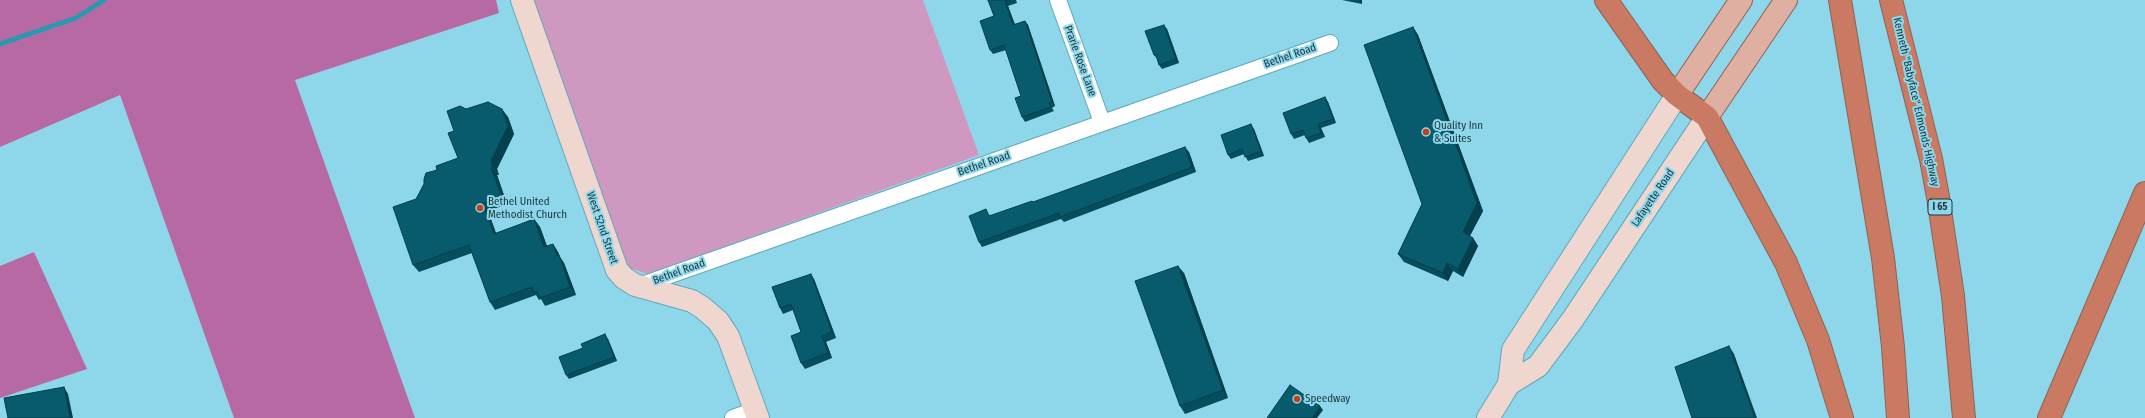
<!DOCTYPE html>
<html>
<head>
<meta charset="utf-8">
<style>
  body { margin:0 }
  canvas { display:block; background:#8ed7ea }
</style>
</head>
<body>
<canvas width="2145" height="418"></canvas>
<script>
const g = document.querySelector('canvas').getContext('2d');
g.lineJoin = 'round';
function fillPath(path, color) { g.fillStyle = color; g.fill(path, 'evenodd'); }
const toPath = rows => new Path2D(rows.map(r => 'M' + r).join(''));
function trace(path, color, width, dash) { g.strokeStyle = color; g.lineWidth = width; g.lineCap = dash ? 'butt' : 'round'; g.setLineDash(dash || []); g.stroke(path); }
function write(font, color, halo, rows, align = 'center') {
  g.font = font + ' "Fira Sans Condensed",sans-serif'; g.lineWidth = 4; g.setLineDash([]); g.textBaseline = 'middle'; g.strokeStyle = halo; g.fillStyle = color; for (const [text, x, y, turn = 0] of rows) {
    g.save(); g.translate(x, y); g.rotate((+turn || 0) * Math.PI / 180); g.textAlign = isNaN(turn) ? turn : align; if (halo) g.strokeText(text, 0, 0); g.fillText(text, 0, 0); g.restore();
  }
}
fillPath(toPath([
  [532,0,923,0,979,155,648,274,627,267]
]), '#cf98c0');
fillPath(toPath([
  [0,0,496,0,499,13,295,80,415,418,234,418,120,95,0,147],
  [34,252,87,369,0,398,0,266]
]), '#b769a4');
trace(toPath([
  [0,44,76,18,104,0]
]), '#2b98b1', 5);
const street = toPath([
  [1058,0,1102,122],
  [639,286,1330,43],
  [733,418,755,410]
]);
const secondary = toPath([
  [522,0,617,270,624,278,635,285,692,301,703,308,718,321,728,336,758,418],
  [1509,384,1538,366,1573,319,1707,117],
  [1488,418,1509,384,1513,350,1677,95]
]);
const primary = toPath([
  [1677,95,1741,0],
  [1707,117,1786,0]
]);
const highway = toPath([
  [1606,0,1663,81,1677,95,1707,117,1786,263,1818,340,1842,418],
  [1840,0,1883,258,1893,347,1898,418],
  [1891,0,1931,159,1938,197,1953,296,1964,418],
  [2049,418,2145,193]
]);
trace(street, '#60a8bb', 18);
trace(secondary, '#60a8bb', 24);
trace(primary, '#8c6356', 24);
trace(highway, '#8c6356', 24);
trace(street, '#fff', 16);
trace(secondary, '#efd7d0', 22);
trace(primary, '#dfafa1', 22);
trace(highway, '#ca7a63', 22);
fillPath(toPath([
  [988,0,1016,0,1017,3,1008,6,1015,24,1025,21,1028,25,1055,106,1052,108,1054,111,1025,122,1022,117,1021,96,1006,50,993,54,990,50,994,16],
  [1342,0,1362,0,1362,4],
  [1413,27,1418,35,1483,211,1470,236,1473,238,1478,246,1463,277,1453,271,1448,281,1404,262,1398,254,1422,204],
  [1167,29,1179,63,1162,69,1159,65,1158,60,1154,55],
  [1325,97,1328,102,1336,123,1321,128,1325,137,1309,143,1306,138,1305,135,1294,139,1291,134],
  [466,109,508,117,514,134,497,169,499,175,497,175,507,204,488,211,496,233,534,219,540,227,547,246,553,244,558,252,560,257,564,263,576,295,545,306,541,299,539,300,536,295,495,310,490,302,472,253,419,272,413,265,416,199,437,170,458,158,454,131],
  [1254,129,1264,156,1248,161,1244,154,1231,159,1228,155],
  [1189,152,1196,172,1064,222,1061,219,982,247,979,242,990,214,991,216,1033,202],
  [1184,273,1228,398,1185,414,1180,406],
  [814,279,836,338,826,342,832,358,805,369,801,363,801,332,793,310,783,314,780,308],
  [608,339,617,361,569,379,566,375]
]), '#064e5d');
fillPath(toPath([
  [1359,0,1362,0,1362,4],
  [1005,1,1008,6,1016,29,1013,25],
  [1025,21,1028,25,1055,106,1052,102],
  [1164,25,1167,29,1179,63,1176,59],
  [1413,27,1418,35,1483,211,1468,239,1463,232],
  [1325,97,1328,102,1336,123,1333,119],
  [502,109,508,117,514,134,497,169,499,175,493,167,491,161],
  [1251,124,1254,129,1264,156,1261,151],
  [1318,124,1321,128,1325,137,1321,133],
  [1185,147,1189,152,1196,172,1192,167],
  [491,168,497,175,507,204,502,196],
  [483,203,488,211,499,242,494,234],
  [534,219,540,227,550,255,544,247],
  [1473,238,1478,246,1463,277,1458,269],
  [553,244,558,252,560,257,564,263,576,295,570,287],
  [1447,263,1453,271,1448,281,1443,273],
  [1178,266,1184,273,1228,398,1223,390],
  [811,274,814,279,836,338,832,332],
  [605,334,608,339,617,361,614,357],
  [822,336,826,342,832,358,828,353],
  [1729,346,1734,354,1757,418,1755,418],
  [64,387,68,394,73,418,70,418],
  [1320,406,1323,410,1317,418,1312,418]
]), '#05404c');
const building = toPath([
  [988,0,1009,0,1005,1,1013,25,1025,21,1052,102,1049,103,1051,107,1022,117,1015,98,1021,96,1004,45,990,50,980,21,994,16,988,0],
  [1164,25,1176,59,1159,65,1156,55,1154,55,1145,31,1164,25],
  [1413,27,1477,203,1463,232,1473,238,1458,269,1447,263,1443,273,1398,254,1422,204,1364,45,1413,27],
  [1325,97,1333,119,1318,124,1321,133,1306,138,1303,130,1291,134,1283,113,1325,97],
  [488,102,502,109,508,126,491,161,493,167,491,168,502,196,483,203,494,234,534,219,544,247,553,244,557,256,559,255,570,287,540,298,537,291,534,292,532,287,490,302,469,245,413,265,393,207,416,199,424,184,424,179,426,173,437,170,436,166,458,158,448,133,454,131,447,111,460,106,466,109,488,102],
  [1251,124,1261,151,1245,157,1242,149,1228,155,1221,135,1251,124],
  [1185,147,1192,167,1060,217,1059,213,979,242,969,216,986,209,989,216,1032,201,1033,202,1185,147],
  [1178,266,1223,390,1180,406,1135,281,1178,266],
  [811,274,832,332,822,336,828,353,801,363,791,336,801,332,791,304,780,308,772,287,811,274],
  [605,334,614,357,566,375,559,357,583,348,581,344,605,334],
  [1729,346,1755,418,1692,418,1675,367,1729,346],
  [1290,385,1320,406,1312,418,1267,418,1290,385],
  [64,387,70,418,8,418,4,398,64,387]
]);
fillPath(building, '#075b6c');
trace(building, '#05404c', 1);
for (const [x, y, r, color] of [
  [1426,132,4,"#c73f12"],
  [480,208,4,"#c73f12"],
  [1297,399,4,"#c73f12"]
]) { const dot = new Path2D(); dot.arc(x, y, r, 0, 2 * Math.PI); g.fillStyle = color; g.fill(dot); trace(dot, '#8ed7ea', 1.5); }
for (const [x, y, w] of [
  [1940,207,24]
]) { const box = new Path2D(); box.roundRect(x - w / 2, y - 8, w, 16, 3); g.fillStyle = '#8ed7ea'; g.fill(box); trace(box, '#18373e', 1); }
write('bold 10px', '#18373e', null, [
  ["I 65",1940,207]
]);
write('11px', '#18373e', '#8ed7ea', [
  ["Bethel Road",1290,56,-19],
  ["Prarie Rose Lane",1080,61,70],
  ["Kenneth \"Babyface\" Edmonds Highway",1916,102,77],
  ["Bethel Road",984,164,-19],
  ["Lafayette Road",1653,198,-56],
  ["West 52nd Street",602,228,71],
  ["Bethel Road",679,272,-20]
]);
write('11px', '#18373e', '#8ed7ea', [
  ["Quality Inn",1434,126],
  ["& Suites",1434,139],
  ["Bethel United",488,202],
  ["Methodist Church",488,215],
  ["Speedway",1305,399]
], 'left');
</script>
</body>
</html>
